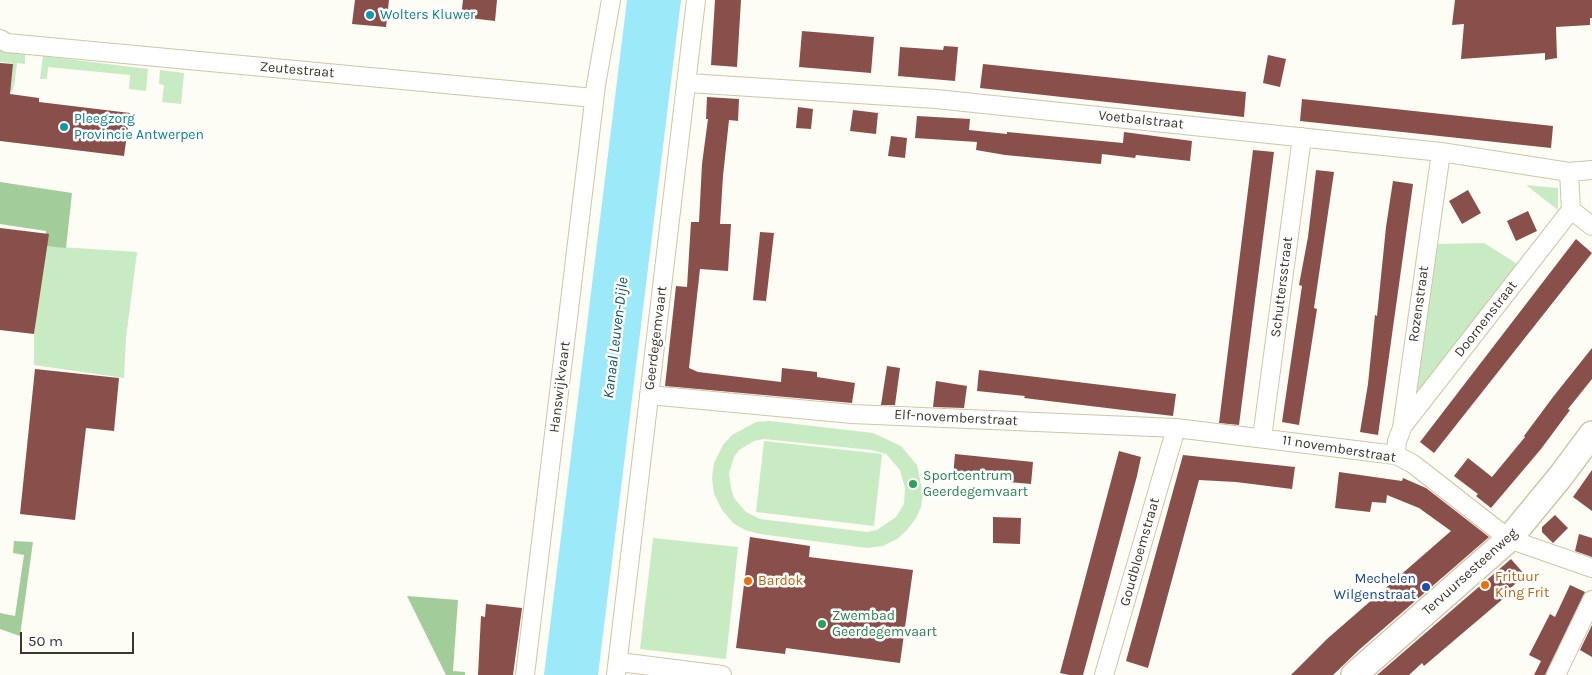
<!DOCTYPE html>
<html>
<head>
<meta charset="utf-8">
<style>
  body { margin:0 }
  #map { position:relative; width:1592px; height:675px; overflow:hidden; background:#fdfcf5; font-family:Karla,sans-serif }
  canvas { display:block }
  .scale { position:absolute; left:20px; top:632px; width:114px; height:22px; box-sizing:border-box; border:2px solid #3a362a; border-top:0; padding-left:6px; font-size:15px; line-height:18px; white-space:nowrap; color:#3a362a; -webkit-text-stroke:4px #fff; paint-order:stroke }
</style>
</head>
<body>
<div id="map">
<canvas width="1592" height="675"></canvas>
<div class="scale">50 m</div>
</div>
<script>
const g = document.querySelector('canvas').getContext('2d');
g.lineJoin = 'round';
function fillPath(path, color) { g.fillStyle = color; g.fill(path, 'evenodd'); }
const toPath = rows => new Path2D(rows.map(r => 'M' + r).join(''));
function trace(path, color, width, dash) { g.strokeStyle = color; g.lineWidth = width; g.lineCap = dash ? 'butt' : 'round'; g.setLineDash(dash || []); g.stroke(path); }
function write(font, color, halo, rows, align = 'center') {
  g.font = font + ' Karla,sans-serif'; g.lineWidth = 5; g.setLineDash([]); g.textBaseline = 'middle'; g.strokeStyle = halo; g.fillStyle = color; for (const [text, x, y, turn = 0] of rows) {
    g.save(); g.translate(x, y); g.rotate((+turn || 0) * Math.PI / 180); g.textAlign = isNaN(turn) ? turn : align; if (halo) g.strokeText(text, 0, 0); g.fillText(text, 0, 0); g.restore();
  }
}
fillPath(toPath([
  [0,50,25,52,25,64,17,63,14,87,12,91,9,93,12,63,0,62],
  [43,56,148,69,146,91,129,89,130,75,48,67,47,79,40,79],
  [160,70,184,73,181,104,162,102,164,85,159,84],
  [1526,185,1558,188,1558,210],
  [1484,243,1519,265,1423,391,1415,388,1434,244],
  [45,246,137,252,126,338,124,378,34,365,34,335],
  [770,421,873,433,901,446,917,465,923,494,921,507,916,518,907,530,897,539,883,546,867,548,760,534,745,530,733,523,722,510,714,494,712,478,714,463,723,445,732,435,756,422],
  [764,439,871,450,886,454,900,470,905,488,904,504,896,517,890,521,877,530,867,532,760,519,746,512,734,498,731,488,729,473,734,457,739,450,754,441],
  [764,441,882,454,874,526,756,512],
  [653,538,738,547,726,659,640,649]
]), '#c9ebc3');
fillPath(toPath([
  [0,182,72,193,66,248,45,246,46,231,0,224],
  [14,541,33,542,20,636,0,629,0,613,15,616,24,555,13,553],
  [407,596,458,600,453,671,465,672,465,675,446,675]
]), '#a3cc9b');
fillPath(toPath([
  [627,0,681,0,598,675,544,675]
]), '#9be9f9');
fillPath(toPath([
  [355,0,389,0,386,27,352,24],
  [463,0,497,0,495,21,461,17],
  [715,0,741,0,737,67,711,65],
  [1455,0,1592,0,1592,18,1590,18,1590,25,1556,27,1557,58,1545,60,1545,53,1461,59,1464,24,1452,25],
  [802,31,874,37,871,73,799,67],
  [944,46,958,47,955,81,898,76,900,47,943,50],
  [1268,55,1286,59,1280,87,1263,83],
  [0,63,13,64,10,94,39,98,39,102,130,113,124,156,0,141],
  [983,64,1246,92,1244,117,980,88],
  [707,97,739,99,738,121,729,120,723,176,720,224,731,224,728,271,700,269,689,368,698,372,781,382,782,368,817,372,817,377,855,383,852,403,665,386,676,286,687,287,691,222,699,222,702,164,708,119,706,119],
  [1302,99,1553,126,1551,148,1300,121],
  [798,107,813,109,811,129,796,128],
  [853,110,878,113,876,134,850,131],
  [917,116,970,119,969,130,1007,134,1007,132,1123,143,1124,132,1192,141,1190,161,1136,155,1135,158,1102,154,1101,164,1005,155,976,150,977,142,915,138],
  [891,136,907,138,905,158,888,156],
  [1253,150,1274,152,1239,425,1219,423],
  [1316,170,1334,172,1314,308,1317,309,1299,425,1282,422,1302,286,1299,285,1308,237],
  [1393,181,1413,184,1378,435,1360,432,1368,384,1375,315,1377,316,1386,227],
  [1468,190,1481,213,1462,224,1449,201],
  [1528,211,1537,231,1516,241,1507,221],
  [0,228,49,234,34,334,0,330],
  [760,232,774,233,766,301,753,300],
  [1576,239,1592,253,1434,453,1420,442],
  [1592,348,1592,379,1568,409,1570,410,1541,449,1491,508,1476,496,1478,494,1454,476,1468,458,1492,477,1525,437,1524,436,1553,397],
  [887,366,900,368,895,405,881,405],
  [35,369,119,378,114,431,86,428,75,520,20,514],
  [979,370,1176,394,1173,416,1024,398,1025,396,977,391],
  [936,381,967,386,964,408,933,407],
  [1119,451,1141,457,1137,476,1083,675,1069,675,1060,673],
  [955,454,1033,462,1031,484,953,477],
  [1183,455,1295,467,1292,489,1236,482,1199,480,1148,668,1126,661],
  [1592,470,1592,511,1573,497],
  [1339,472,1402,481,1403,478,1426,488,1489,537,1360,649,1333,675,1291,675,1327,639,1451,531,1419,508,1387,495,1386,503,1372,502,1370,512,1335,508],
  [1555,515,1568,528,1553,543,1542,532,1542,527],
  [993,517,1021,518,1020,544,993,543],
  [1579,534,1592,538,1592,557,1575,551],
  [750,537,810,546,809,557,913,570,900,663,786,648,785,654,736,648],
  [1511,559,1525,575,1502,596,1504,598,1424,666,1422,663,1409,675,1377,675],
  [1570,585,1585,592,1545,675,1534,675,1541,661,1529,655,1550,614,1555,617],
  [486,604,522,608,513,675,478,675,481,616,485,617],
  [1592,625,1592,657,1580,650]
]), '#894f4a');
const street = toPath([
  [0,39,7,43,594,98],
  [688,83,936,99,1441,152,1569,172,1592,170],
  [1569,172,1571,210,1592,226],
  [649,395,852,414,1176,428,1396,455,1413,464,1509,539,1592,568],
  [1402,427,1571,210],
  [1262,438,1302,137],
  [1396,455,1397,441,1402,428,1441,152],
  [619,662,722,675],
  [525,675,596,85,611,0],
  [616,675,696,0],
  [1104,675,1176,428],
  [1556,675,1592,600]
]);
const secondary = toPath([
  [1354,675,1509,539,1560,477,1592,434]
]);
trace(street, '#cfc6a7', 20);
trace(secondary, '#cfc6a7', 28);
trace(street, '#fff', 18);
trace(secondary, '#fff', 25);
for (const [x, y, r, color] of [
  [370,15,5,"#0f9aa8"],
  [64,127,5,"#0f9aa8"],
  [913,484,5,"#2e9e5b"],
  [748,581,5,"#e8710a"],
  [1485,585,5,"#e8710a"],
  [1426,587,5,"#1a4fb4"],
  [822,624,5,"#2e9e5b"]
]) { const dot = new Path2D(); dot.arc(x, y, r, 0, 2 * Math.PI); g.fillStyle = color; g.fill(dot); trace(dot, '#fff', 2); }
write('14px', '#0d838f', '#fff', [
  ["Wolters Kluwer",380,15],
  ["Pleegzorg",74,119],
  ["Provincie Antwerpen",74,135]
], 'left');
write('14px', '#3a362a', '#fff', [
  ["Zeutestraat",297,70,5],
  ["Voetbalstraat",1141,120,6],
  ["Schuttersstraat",1282,287,-83],
  ["Rozenstraat",1419,304,-82],
  ["Doornenstraat",1486,319,-52],
  ["Geerdegemvaart",656,338,-83],
  ["Hanswijkvaart",560,387,-83],
  ["Elf-novemberstraat",956,418,3],
  ["11 novemberstraat",1339,449,9],
  ["Goudbloemstraat",1140,552,-74],
  ["Tervuursesteenweg",1470,572,-42]
]);
write('14px', '#27864d', '#fff', [
  ["Sportcentrum",923,476],
  ["Geerdegemvaart",923,492],
  ["Zwembad",832,616],
  ["Geerdegemvaart",832,632]
], 'left');
write('14px', '#c56008', '#fff', [
  ["Frituur",1495,577],
  ["King Frit",1495,593],
  ["Bardok",758,581]
], 'left');
write('14px', '#164399', '#fff', [
  ["Mechelen",1416,579],
  ["Wilgenstraat",1416,595]
], 'right');
write('italic 15px', '#0c515d', '#fff', [
  ["Kanaal Leuven-Dijle",616,338,-83]
]);
</script>
</body>
</html>
